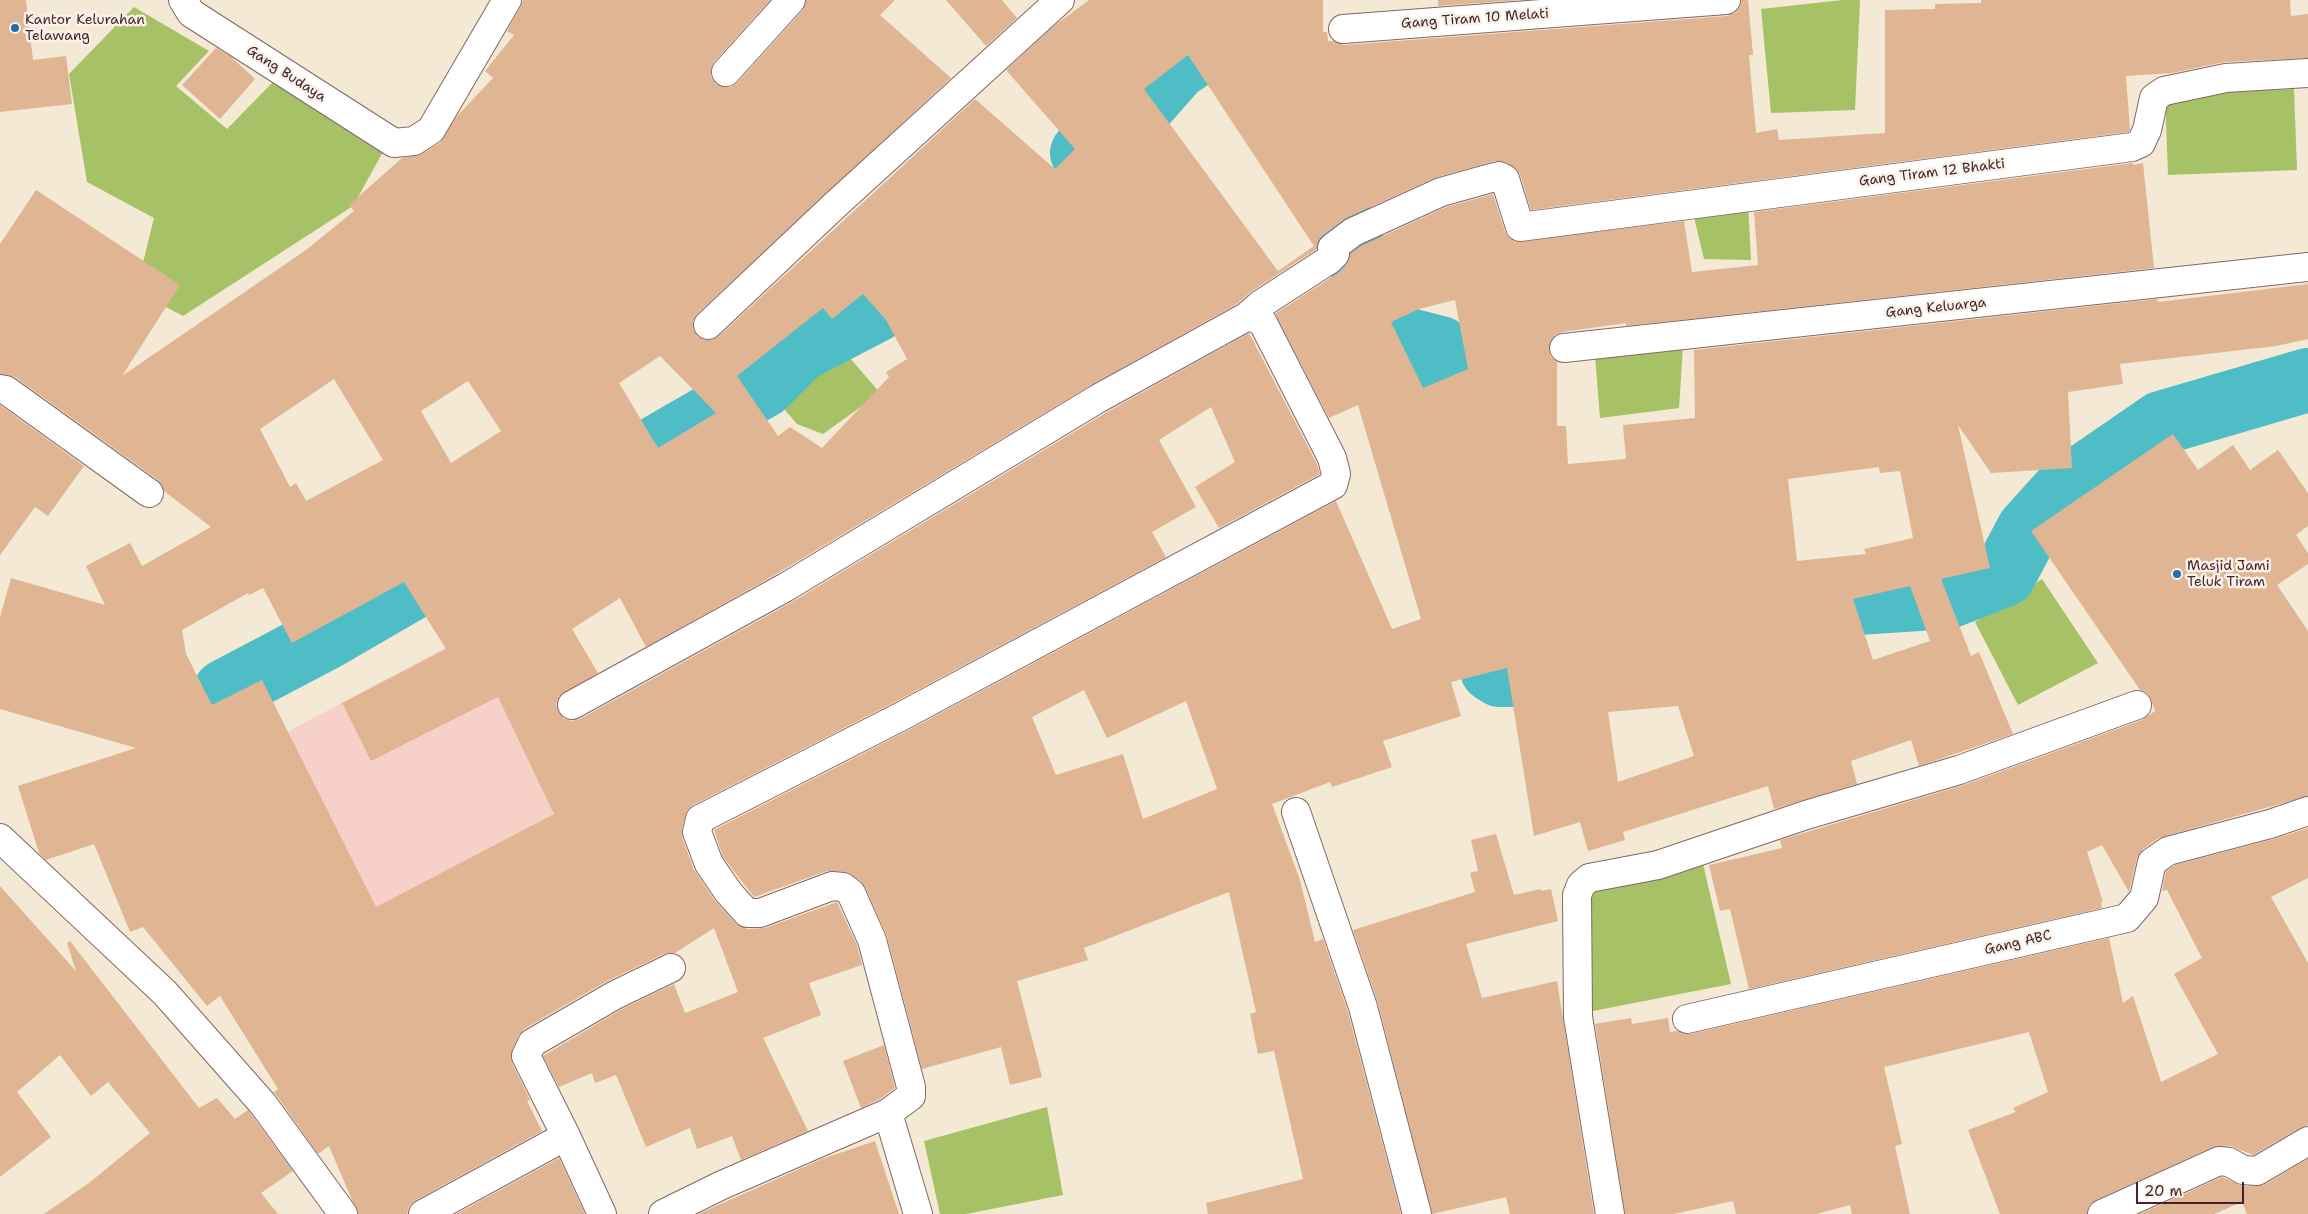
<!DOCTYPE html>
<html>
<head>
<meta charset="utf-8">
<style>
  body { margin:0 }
  #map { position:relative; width:2308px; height:1214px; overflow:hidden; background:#f3e9d4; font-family:"Shantell Sans",sans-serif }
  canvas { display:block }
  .scale { position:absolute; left:2136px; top:1182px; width:108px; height:22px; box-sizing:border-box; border:2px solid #4a1f2b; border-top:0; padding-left:6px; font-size:15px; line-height:18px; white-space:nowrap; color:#4a1f2b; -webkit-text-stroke:4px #f7f3e8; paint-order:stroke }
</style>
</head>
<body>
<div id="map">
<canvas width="2308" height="1214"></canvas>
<div class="scale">20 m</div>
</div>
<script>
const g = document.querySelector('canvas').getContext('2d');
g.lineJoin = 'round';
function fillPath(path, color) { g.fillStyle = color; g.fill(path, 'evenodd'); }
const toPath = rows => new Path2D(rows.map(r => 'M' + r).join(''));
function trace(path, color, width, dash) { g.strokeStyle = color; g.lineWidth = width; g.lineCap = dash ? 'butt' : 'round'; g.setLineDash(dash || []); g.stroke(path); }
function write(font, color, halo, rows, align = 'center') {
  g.font = font + ' "Shantell Sans",sans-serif'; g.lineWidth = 5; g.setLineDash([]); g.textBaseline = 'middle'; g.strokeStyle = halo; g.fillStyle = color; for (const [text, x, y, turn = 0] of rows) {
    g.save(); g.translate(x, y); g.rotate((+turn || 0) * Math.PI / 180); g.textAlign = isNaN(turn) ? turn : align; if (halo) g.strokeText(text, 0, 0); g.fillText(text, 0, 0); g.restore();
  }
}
fillPath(toPath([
  [516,610,632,841,352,976,248,753]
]), '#f7d1c8');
fillPath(toPath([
  [1843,0,1860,0,1855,110,1771,113,1761,9],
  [134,7,209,51,176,86,227,129,274,81,384,150,353,206,183,316,136,291,154,218,87,182,69,74],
  [2294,89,2297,170,2168,175,2165,94],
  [1748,202,1751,260,1704,259,1693,213],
  [838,344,880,393,823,434,797,424,773,396],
  [1683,345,1679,408,1600,418,1595,355],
  [2042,579,2098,663,2018,705,1975,622],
  [1703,864,1731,984,1588,1012,1584,890],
  [1047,1107,1063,1195,966,1214,940,1214,924,1141]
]), '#a7c167');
trace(toPath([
  [1305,141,1384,315,1401,338,1440,348,1454,388,1458,409,1453,429,1456,464],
  [1082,153,1139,110,1176,68,1207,47,1252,51,1274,60],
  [581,491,763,386,799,350,876,310,946,257],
  [1475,586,1492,670,1500,675,1513,675,1581,664,1593,657],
  [1767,609,1948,597,2004,575,2028,530,2065,489,2161,423,2308,380],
  [225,691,322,640,486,545]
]), '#4fbdc6', 64);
fillPath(toPath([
  [0,0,26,0,33,60,66,56,72,104,0,112],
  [523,0,770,0,714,62,711,69,711,77,716,84,723,87,731,87,738,82,803,10,806,0,895,0,880,15,951,78,697,314,693,321,693,329,697,336,704,340,712,340,719,336,975,99,1055,169,1075,149,1006,70,1054,26,1089,0,1323,0,1323,32,1327,32,1328,41,1333,41,1344,45,1727,16,1735,13,1740,7,1741,0,1748,0,1753,55,1749,55,1756,133,1777,129,1779,140,1885,133,1885,10,1935,9,1935,4,1981,3,1981,0,2290,0,2291,16,2308,14,2308,58,2225,62,2172,73,2126,76,2130,130,2128,132,1531,210,1520,174,1517,169,1506,162,1495,161,1437,177,1346,218,1322,236,1318,241,1317,249,1252,291,1237,304,1091,385,778,573,646,647,620,598,572,629,598,673,559,697,556,704,558,712,564,719,572,721,580,719,794,601,1107,412,1249,333,1317,464,1320,474,1219,528,1195,487,1235,462,1211,407,1159,440,1196,507,1152,532,1166,557,895,702,693,805,687,810,682,828,682,837,694,870,716,902,736,924,747,929,765,928,837,902,857,945,862,965,809,983,821,1015,763,1038,808,1131,741,1160,732,1136,697,1149,690,1128,646,1147,616,1075,595,1083,592,1073,559,1087,543,1056,622,1009,674,984,685,1013,738,992,714,928,675,953,664,954,607,981,524,1029,518,1036,512,1050,512,1063,530,1100,527,1101,542,1131,416,1200,409,1206,407,1214,358,1214,329,1146,318,1154,274,1092,278,1089,220,996,207,1006,143,927,130,932,94,844,46,860,39,853,18,786,136,748,0,709,0,617,11,578,105,605,86,566,130,543,142,566,211,527,164,491,158,480,15,377,0,374,0,244,36,190,180,285,122,376,306,250,354,211,349,205,402,158,422,154,440,143,456,117,493,78,485,71,514,35,507,31,520,8],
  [1188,55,1314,246,1278,271,1144,89],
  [863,294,886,320,907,359,886,372,889,377,822,448,790,427,778,436,737,376,823,308,832,319],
  [660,356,716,413,658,448,619,383],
  [334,379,383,460,306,501,296,483,290,487,260,429],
  [468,381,501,431,451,463,421,411],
  [404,582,446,649,342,703,371,761,498,697,554,814,376,907,262,680,212,705,186,654,182,630,248,593,249,595,263,588,292,643],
  [946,0,1002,0,1017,18,986,46],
  [1438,0,1519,0,1438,6],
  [216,48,230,56,255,79,220,119,182,85],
  [2133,163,2133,165,2143,163,2154,268,1626,326,1626,323,1562,332,1555,335,1550,341,1549,350,1551,357,1557,361,1557,426,1566,426,1568,464,1626,459,1623,425,1695,418,1694,350,2157,299,2158,302,2308,284,2308,339,2276,346,2120,364,2123,384,2068,392,2072,468,1991,473,1958,425,1990,568,1941,579,1971,656,1979,652,2013,734,1919,766,1911,740,1851,761,1857,784,1774,809,1768,786,1623,832,1625,840,1588,851,1580,822,1534,836,1507,668,1451,682,1461,716,1383,741,1392,767,1332,787,1330,782,1272,804,1300,880,1315,942,1323,939,1348,1012,1401,1214,1208,1214,1206,1203,1303,1179,1274,1051,1258,1054,1250,1014,1256,1012,1229,892,1084,948,1088,960,1017,981,1042,1077,1010,1085,1001,1047,922,1069,887,936,865,887,860,880,845,872,827,871,754,897,723,857,714,830,909,730,1336,501,1392,629,1421,619,1358,405,1329,418,1275,314,1338,273,1346,265,1350,254,1361,246,1446,207,1493,194,1505,232,1509,238,1515,242,1684,221,1692,272,1758,265,1754,212],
  [1455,300,1468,369,1423,388,1391,322,1419,309],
  [1879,467,1880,473,1900,471,1913,538,1864,549,1866,554,1797,561,1788,479],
  [1910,586,1930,641,1873,660,1853,599],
  [1084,690,1107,738,1186,701,1217,789,1143,819,1123,754,1056,775,1032,717],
  [1678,706,1694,756,1618,782,1608,712],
  [0,405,84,466,48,516,35,507,0,555],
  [2173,434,2198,470,2233,445,2250,470,2278,450,2308,493,2308,526,2296,535,2308,553,2308,564,2277,585,2308,631,2308,796,2159,838,2143,849,2137,858,2129,892,2102,845,2087,852,2103,902,2101,902,2102,908,1749,989,1730,909,1720,911,1709,865,1782,848,1780,840,1964,785,2142,720,2155,711,2151,699,2147,693,2140,690,2031,531],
  [2308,828,2308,878,2271,897,2308,963,2308,1125,2300,1128,2253,1155,2231,1146,2213,1147,2096,1200,2089,1205,2087,1214,2000,1214,1968,1130,2016,1112,2013,1108,2048,1092,2029,1032,1884,1067,1902,1144,1895,1146,1910,1214,1852,1214,1850,1205,1816,1214,1736,1214,1733,1201,1674,1214,1625,1214,1595,1024,1631,1018,1632,1024,1668,1018,1670,1032,1677,1031,1683,1034,1690,1034,2109,938,2123,1003,2133,996,2161,1082,2218,1054,2174,974,2202,958,2167,890,2162,891,2166,871,2175,865,2274,839],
  [1496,834,1514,895,1541,889,1541,891,1551,889,1558,921,1466,944,1482,998,1557,981,1594,1214,1510,1214,1506,1197,1432,1214,1378,1003,1353,930,1475,892,1470,873,1478,871,1471,840],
  [0,886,76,971,67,943,70,941,199,1108,217,1098,235,1119,248,1110,251,1114,293,1171,261,1193,278,1214,44,1214,89,1183,150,1133,108,1082,91,1096,60,1055,17,1092,51,1137,0,1177],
  [884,1045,895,1088,880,1099,861,1108,843,1061],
  [875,1141,899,1214,698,1214,822,1159],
  [559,1158,585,1214,456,1214],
  [2308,1159,2308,1214,2247,1214,2242,1202,2214,1214,2140,1214,2222,1177,2242,1186,2264,1185]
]), '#dfb594');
const street = toPath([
  [183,0,191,13,394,143,414,141,431,130,507,0],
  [1343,29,1726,0],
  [726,72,791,0],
  [708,325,834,206,1060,0],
  [1564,348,2308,267],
  [0,389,6,390,149,493],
  [572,705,786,587,1099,398,1246,317,1261,304,1329,260,1335,254,1332,248,1353,232,1441,192,1491,178,1499,176,1505,179,1520,227,2132,147,2141,143,2147,130,2154,98,2164,91,2226,78,2308,73],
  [1296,812,1363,1007,1417,1214],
  [0,838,165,993,263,1104,343,1214],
  [1687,1019,2127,918,2144,898,2152,862,2168,851,2270,824,2308,811],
  [888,1113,911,1096,911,1087,872,940,851,893,843,887,832,886,760,913,747,913,729,893,709,864,697,832,700,819,902,716,1333,485,1336,474,1332,458,1263,323,1256,318,1246,317],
  [566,1136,526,1056,532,1043,615,995,671,968],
  [423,1214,566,1136,602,1214],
  [663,1214,722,1185,888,1113,918,1214],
  [1610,1214,1578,1017,1577,895,1581,885,1589,878,1658,865,1806,815,1959,770,2137,705],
  [2102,1214,2219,1161,2229,1162,2243,1170,2257,1171,2308,1141]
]);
trace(street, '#856666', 30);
trace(street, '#fff', 28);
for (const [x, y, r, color] of [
  [15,28,5,"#1f6fb2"],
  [2177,574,5,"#1f6fb2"]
]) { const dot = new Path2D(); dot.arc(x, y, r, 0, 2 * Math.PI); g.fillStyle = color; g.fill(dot); trace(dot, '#f7f3e8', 2); }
write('14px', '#4a1f2b', '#f7f3e8', [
  ["Gang Tiram 10 Melati",1475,19,-4],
  ["Gang Budaya",286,74,33],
  ["Gang Tiram 12 Bhakti",1932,173,-7],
  ["Gang Keluarga",1936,308,-6],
  ["Gang ABC",2018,943,-13]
]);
write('14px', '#4a1f2b', '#f7f3e8', [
  ["Kantor Kelurahan",25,20],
  ["Telawang",25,36],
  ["Masjid Jami",2187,566],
  ["Teluk Tiram",2187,582]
], 'left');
</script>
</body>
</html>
